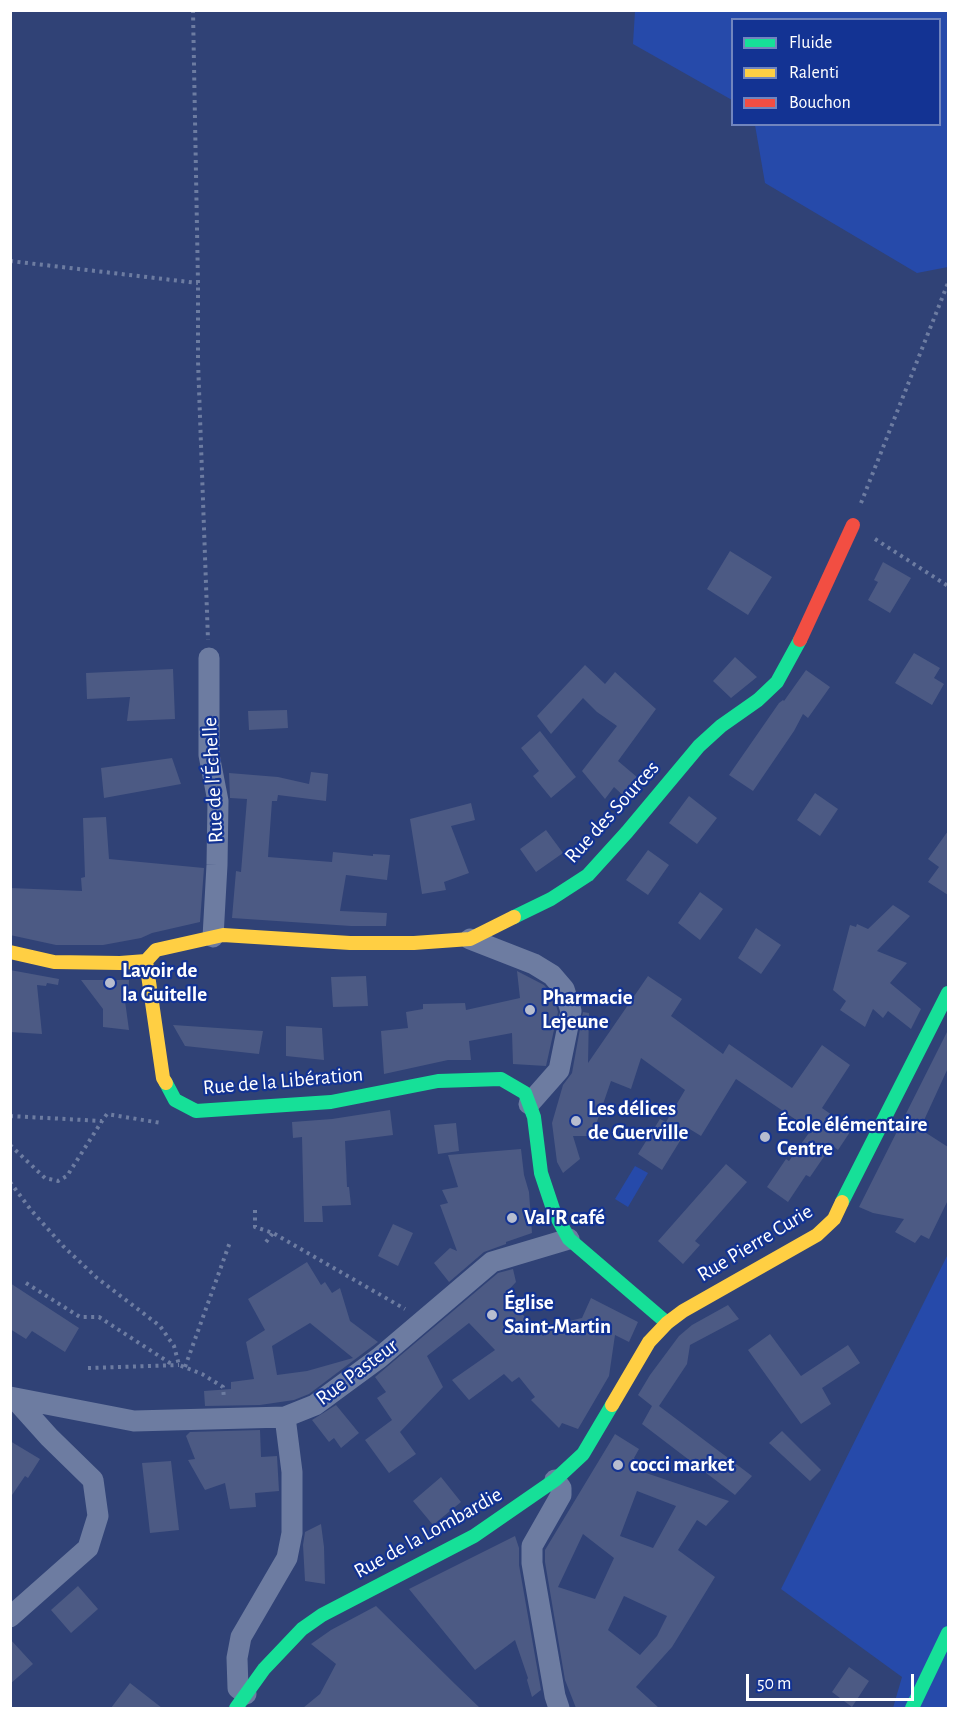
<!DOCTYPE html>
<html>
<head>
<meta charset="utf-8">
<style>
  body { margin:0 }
  #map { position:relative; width:959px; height:1719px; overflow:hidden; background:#304276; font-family:"Alegreya Sans",sans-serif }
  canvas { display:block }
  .frame { position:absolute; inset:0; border:12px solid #fff; pointer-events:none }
  .legend { position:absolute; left:731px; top:18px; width:210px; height:108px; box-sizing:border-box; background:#133393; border:2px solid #7185be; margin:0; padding:8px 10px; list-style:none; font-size:18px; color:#fff }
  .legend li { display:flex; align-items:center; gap:12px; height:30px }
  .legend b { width:30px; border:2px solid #7185be }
  .scale { position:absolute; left:746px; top:1674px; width:168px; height:27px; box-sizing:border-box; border:3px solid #fff; border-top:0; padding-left:8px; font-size:18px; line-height:21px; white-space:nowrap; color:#fff; -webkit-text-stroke:4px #133393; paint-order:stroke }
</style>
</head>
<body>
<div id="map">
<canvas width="959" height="1719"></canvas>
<div class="frame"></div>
<ul class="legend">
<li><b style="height:8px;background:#16e098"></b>Fluide</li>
<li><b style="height:8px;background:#ffcf43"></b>Ralenti</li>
<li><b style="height:8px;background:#f24e42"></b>Bouchon</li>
</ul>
<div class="scale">50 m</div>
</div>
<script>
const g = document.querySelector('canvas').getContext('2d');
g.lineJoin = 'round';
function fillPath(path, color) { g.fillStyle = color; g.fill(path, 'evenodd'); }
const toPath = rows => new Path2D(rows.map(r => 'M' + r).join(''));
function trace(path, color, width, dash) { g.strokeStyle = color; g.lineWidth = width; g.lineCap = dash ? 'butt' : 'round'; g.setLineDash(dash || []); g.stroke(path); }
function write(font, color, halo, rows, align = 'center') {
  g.font = font + ' "Alegreya Sans",sans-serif'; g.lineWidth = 4.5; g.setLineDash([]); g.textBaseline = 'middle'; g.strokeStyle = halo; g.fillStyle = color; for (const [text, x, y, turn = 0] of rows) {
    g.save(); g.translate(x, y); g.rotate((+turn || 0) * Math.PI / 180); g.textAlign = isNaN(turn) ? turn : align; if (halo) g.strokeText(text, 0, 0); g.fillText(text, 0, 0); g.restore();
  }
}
fillPath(toPath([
  [635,11,948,11,948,267,917,273,765,183,755,125,940,124,940,20,732,20,732,100,633,44],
  [635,1166,648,1173,628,1207,615,1199],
  [948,1254,948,1708,893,1708,902,1677,781,1589]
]), '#264aaa');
fillPath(toPath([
  [730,551,772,577,748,615,707,589],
  [883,562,911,578,890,613,868,600,878,582,874,580],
  [914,653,940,668,934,678,944,684,932,705,895,683],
  [735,657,757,677,731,698,713,681],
  [585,665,605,684,615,672,656,709,618,761,644,783,629,801,614,787,605,799,582,771,617,726,597,712,583,698,551,734,537,716],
  [173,669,175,719,127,721,130,697,87,699,86,673],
  [806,670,830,687,808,718,803,714,794,731,753,791,729,775,779,703,783,700,784,701],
  [287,710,288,728,249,730,248,711],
  [540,731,576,777,551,798,533,776,539,771,521,748],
  [172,758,181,784,104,798,101,768],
  [311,772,328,774,326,801,278,795,277,801,272,801,268,857,332,862,333,852,373,856,373,854,390,855,387,880,346,875,340,911,387,913,386,926,351,926,232,918,236,871,241,872,247,799,230,798,229,773,278,777,309,784],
  [815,793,838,809,820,836,797,820],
  [689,796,717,818,697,844,669,823],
  [471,803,475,820,451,826,469,873,444,882,446,890,422,894,410,819],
  [106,817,109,859,204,868,200,922,152,933,141,938,103,945,56,945,10,935,10,888,82,891,81,878,85,877,83,818],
  [546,830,563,853,536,872,520,849],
  [948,831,948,895,928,882,939,867,928,859],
  [648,850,669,865,648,895,626,880],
  [700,892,723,909,700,940,678,923],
  [893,905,910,916,877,951,907,963,890,983,921,1009,911,1029,888,1011,883,1018,873,1009,865,1027,840,1010,846,1001,833,990,850,925,856,927,857,924,868,929],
  [756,928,781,945,761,974,738,958],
  [10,970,59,979,58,985,47,983,46,986,37,985,42,1034,10,1032],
  [517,971,544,985,553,995,558,1012,546,1066,513,1064,512,1033,469,1041,471,1060,448,1060,384,1074,381,1031,408,1028,406,1012,423,1009,423,1004,465,1003,466,1010,520,998],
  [366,976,368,1006,333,1007,331,977],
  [648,976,682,999,671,1016,723,1054,729,1044,792,1088,822,1045,850,1065,822,1108,852,1129,838,1150,832,1145,810,1177,806,1175,788,1202,767,1187,786,1159,789,1161,811,1130,736,1079,701,1136,688,1128,662,1170,638,1154,660,1119,666,1122,685,1090,641,1058,631,1089,611,1081,592,1136,573,1136,580,1159,563,1173,557,1162,552,1123,563,1085,572,1073,583,1012,589,1013,588,1063],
  [81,980,129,980,128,998,125,1001,129,1030,103,1027,103,1009],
  [173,1025,263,1031,259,1054,185,1046],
  [286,1026,322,1028,324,1060,286,1056],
  [948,1030,948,1068,920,1129,948,1147,948,1200,929,1239,921,1235,915,1243,895,1232,904,1219,873,1213,859,1207],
  [390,1110,393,1135,345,1141,347,1187,349,1187,351,1205,322,1206,323,1222,304,1222,302,1137,293,1138,292,1122,332,1119],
  [456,1123,459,1151,438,1154,434,1125],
  [521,1149,524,1175,529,1192,532,1233,506,1242,506,1244,484,1252,449,1282,434,1263,450,1248,457,1251,440,1205,448,1203,442,1190,458,1187,448,1155],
  [726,1164,747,1182,695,1241,700,1245,683,1264,658,1241],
  [393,1224,413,1233,398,1266,378,1256],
  [307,1262,321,1285,325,1282,332,1293,340,1288,350,1321,378,1342,309,1394,294,1400,260,1405,205,1406,204,1391,231,1389,231,1382,254,1379,246,1342,265,1330,248,1299],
  [310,1323,353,1358,307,1371,277,1375,272,1346],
  [513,1269,516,1282,504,1295,543,1336,560,1323,582,1318,591,1298,638,1322,629,1342,615,1335,609,1376,578,1429,562,1423,559,1428,531,1400,535,1397,519,1377,512,1382,504,1374,469,1400,452,1380,495,1350,469,1323,427,1356,443,1387,400,1432,416,1454,389,1473,365,1440,392,1420,377,1398,386,1392,375,1377,498,1273],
  [10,1283,79,1328,65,1352,32,1331,26,1339,10,1329],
  [728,1305,739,1319,690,1345,687,1364,659,1406,752,1476,735,1495,642,1424,652,1406,638,1395,650,1375,679,1336,692,1325],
  [770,1334,801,1376,848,1345,860,1363,822,1388,831,1404,801,1424,748,1350],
  [336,1405,359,1433,341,1448,334,1438,329,1442,312,1420],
  [260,1430,261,1457,277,1456,279,1491,255,1493,256,1507,230,1509,225,1483,205,1490,188,1460,195,1459,186,1436,190,1432],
  [782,1431,821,1470,810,1481,769,1443],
  [615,1434,639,1449,634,1458,646,1473,729,1501,706,1526,697,1520,678,1550,715,1577,672,1647,636,1687,659,1708,576,1708,565,1680,545,1562,545,1550],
  [637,1491,676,1506,653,1548,620,1536],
  [583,1534,614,1558,595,1599,558,1587],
  [624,1596,667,1616,657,1636,640,1655,608,1630],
  [10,1441,40,1459,28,1478,25,1476,10,1498],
  [171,1461,179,1530,150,1533,142,1463],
  [441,1477,461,1502,433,1525,413,1501],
  [321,1524,324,1547,325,1584,305,1581,303,1545,305,1532],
  [515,1536,519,1548,519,1565,541,1690,532,1697,527,1680,528,1678,515,1640,475,1670,409,1589],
  [78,1586,98,1609,71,1633,51,1610],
  [376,1606,455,1684,480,1708,303,1708,320,1694,336,1664,311,1644,331,1630],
  [10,1639,33,1664,10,1684],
  [849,1667,869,1681,852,1707,832,1692],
  [130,1683,162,1708,111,1708]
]), '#4c5a84');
trace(toPath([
  [193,10,198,283,198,361,208,640],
  [10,261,198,283],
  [861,503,948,283],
  [875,539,948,586],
  [10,1116,102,1121,107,1114,161,1123],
  [10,1145,45,1178,58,1181,67,1176,102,1121],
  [10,1182,31,1210,63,1246,97,1278,160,1326,174,1346,179,1365,202,1374,223,1387,224,1399],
  [255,1210,255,1227,273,1233,405,1309],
  [266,1242,273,1233],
  [26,1283,80,1317,99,1317,173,1365],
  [185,1367,230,1242],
  [88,1368,179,1365]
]), '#6d7ca1', 4, [3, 4.5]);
trace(toPath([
  [209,658,209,755,218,801,217,865,213,937],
  [470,939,534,964,552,975,564,989,571,1011,559,1070,529,1104],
  [10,1397,134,1421,285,1417,315,1405,379,1358,492,1262,569,1239],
  [555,1480,561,1488,561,1495,532,1546,532,1563,555,1696,559,1708],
  [10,1617,88,1548,98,1516,93,1480,49,1437,14,1398],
  [246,1694,238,1688,237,1658,241,1637,287,1558,292,1533,292,1472,285,1417]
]), '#6d7ca1', 21);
trace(toPath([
  [514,917,551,899,588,875,627,832,699,746,721,726,758,700,777,682,800,640],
  [166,1083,175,1100,196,1111,331,1102,438,1081,501,1079,525,1093,534,1117,541,1173,554,1212,569,1239,667,1323],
  [842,1202,948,993],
  [236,1708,264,1669,302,1629,322,1615,474,1536,555,1480,583,1454,612,1405],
  [912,1708,948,1633]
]), '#16e098', 14);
trace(toPath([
  [10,952,54,962,120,963,146,961,163,1078,166,1083],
  [146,961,156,950,223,935,350,943,414,943,470,939,514,917],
  [612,1405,649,1342,667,1323,683,1311,817,1235,834,1219,842,1202]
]), '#ffcf43', 14);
trace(toPath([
  [800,640,853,525]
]), '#f24e42', 14);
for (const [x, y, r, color] of [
  [110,983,6,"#b7bdcf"],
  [530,1010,6,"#b7bdcf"],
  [576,1121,6,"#b7bdcf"],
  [765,1137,6,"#b7bdcf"],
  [512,1218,6,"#b7bdcf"],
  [492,1315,6,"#b7bdcf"],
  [618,1465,6,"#b7bdcf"]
]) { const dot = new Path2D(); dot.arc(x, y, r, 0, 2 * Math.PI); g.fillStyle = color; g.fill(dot); trace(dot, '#133393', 2); }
write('21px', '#fff', '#133393', [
  ["Rue de l'Échelle",213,780,-93],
  ["Rue des Sources",612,812,-48],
  ["Rue de la Libération",283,1081,-5],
  ["Rue Pierre Curie",755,1243,-31],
  ["Rue Pasteur",357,1372,-37],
  ["Rue de la Lombardie",428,1533,-29]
]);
write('bold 21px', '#fff', '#133393', [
  ["Lavoir de",122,971],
  ["la Guitelle",122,995],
  ["Pharmacie",542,998],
  ["Lejeune",542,1022],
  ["Les délices",588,1109],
  ["de Guerville",588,1133],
  ["École élémentaire",777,1125],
  ["Centre",777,1149],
  ["Val'R café",524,1218],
  ["Église",504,1303],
  ["Saint-Martin",504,1327],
  ["cocci market",630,1465]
], 'left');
</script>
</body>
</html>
